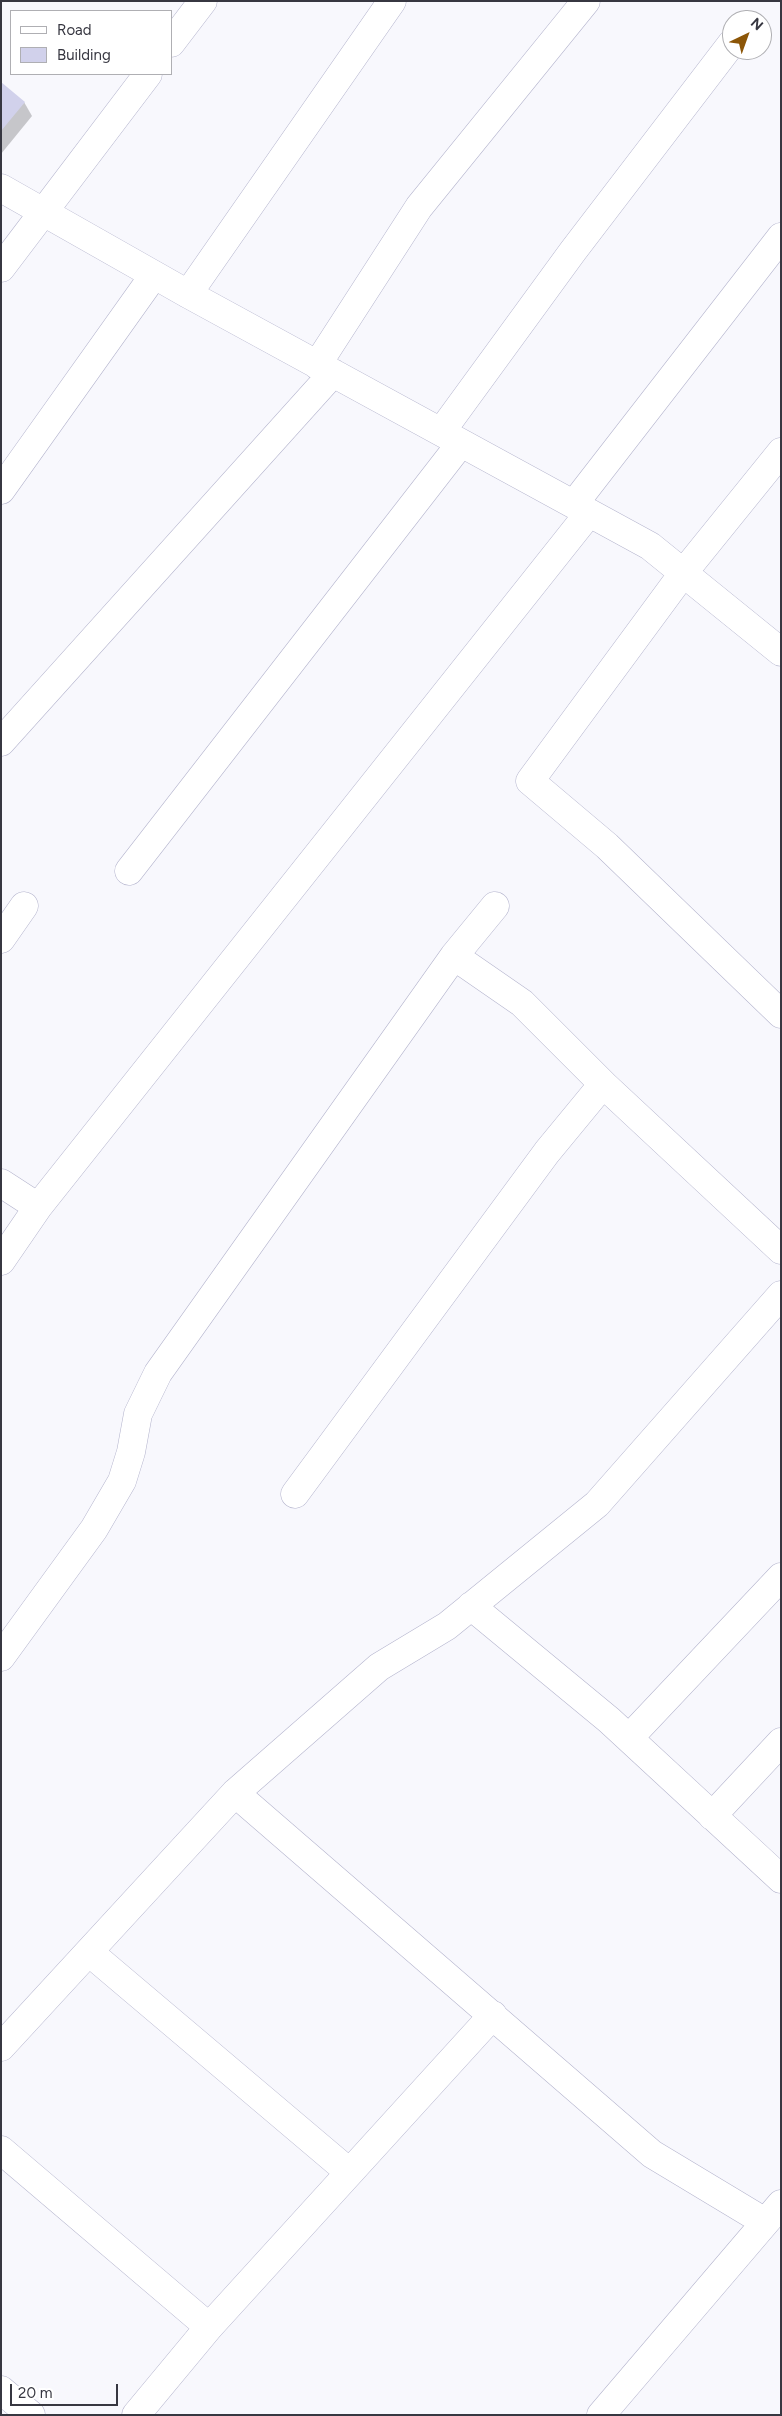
<!DOCTYPE html>
<html>
<head>
<meta charset="utf-8">
<style>
  body { margin:0 }
  #map { position:relative; width:782px; height:2416px; overflow:hidden; background:#f8f8fd; font-family:Figtree,sans-serif }
  canvas { display:block }
  .frame { position:absolute; inset:0; border:2px solid #373741; pointer-events:none }
  .legend { position:absolute; left:10px; top:10px; width:162px; height:65px; box-sizing:border-box; background:#fff; border:1px solid #afafb3; margin:0; padding:6px 9px; list-style:none; font-size:15px; color:#373741 }
  .legend li { display:flex; align-items:center; gap:10px; height:25px }
  .legend b { width:25px; border:1px solid #afafb3 }
  .north { position:absolute; left:722px; top:10px; width:50px; height:50px; box-sizing:border-box; background:#fff; border:1px solid #afafb3; border-radius:50%; rotate:42deg; font-size:14px; font-weight:700; line-height:20px; text-align:center; color:#373741 }
  .north::after { content:''; display:block; margin:auto; width:18px; height:22px; background:#8c5608; clip-path:polygon(50% 0,100% 100%,50% 72%,0 100%) }
  .scale { position:absolute; left:10px; top:2384px; width:108px; height:22px; box-sizing:border-box; border:2px solid #373741; border-top:0; padding-left:6px; font-size:15px; line-height:18px; white-space:nowrap; color:#373741; -webkit-text-stroke:4px #fff; paint-order:stroke }
</style>
</head>
<body>
<div id="map">
<canvas width="782" height="2416"></canvas>
<div class="frame"></div>
<ul class="legend">
<li><b style="height:6px;background:#fff"></b>Road</li>
<li><b style="height:14px;background:#d1d1eb"></b>Building</li>
</ul>
<div class="north">N</div>
<div class="scale">20 m</div>
</div>
<script>
const g = document.querySelector('canvas').getContext('2d');
g.lineJoin = 'round';
function fillPath(path, color) { g.fillStyle = color; g.fill(path, 'evenodd'); }
const toPath = rows => new Path2D(rows.map(r => 'M' + r).join(''));
function trace(path, color, width, dash) { g.strokeStyle = color; g.lineWidth = width; g.lineCap = dash ? 'butt' : 'round'; g.setLineDash(dash || []); g.stroke(path); }
fillPath(toPath([
  [1,84,24,102,32,116,1,154]
]), '#0003');
fillPath(toPath([
  [1,82,25,102,1,131]
]), '#d1d1eb');
const minor = toPath([
  [171,43,203,1],
  [1,188,188,294,650,546,781,652],
  [1,268,148,74],
  [188,294,392,1],
  [317,365,419,207,586,1],
  [441,432,573,251,732,43],
  [781,452,684,572,530,781,607,846,781,1014],
  [1,490,154,275],
  [574,504,781,237],
  [1,742,333,373],
  [129,871,461,443],
  [1,939,24,906],
  [454,956,522,1003,603,1084],
  [1,1183,38,1207],
  [1,1261,38,1207,589,513],
  [295,1494,547,1152,603,1084,781,1250],
  [471,1606,609,1720,781,1879],
  [1,1657,94,1529,122,1481,131,1452,138,1414,158,1373,454,956,495,906],
  [629,1738,781,1577],
  [235,1793,652,2154,765,2222],
  [712,1816,781,1742],
  [89,1952,349,2172],
  [1,2047,235,1793,379,1667,447,1626,597,1504,781,1295],
  [1,2150,209,2327],
  [1,2390,31,2415],
  [136,2415,209,2327,493,2015],
  [601,2415,781,2204]
]);
trace(minor, '#b4b4cd', 29);
trace(minor, '#fff', 28);
</script>
</body>
</html>
